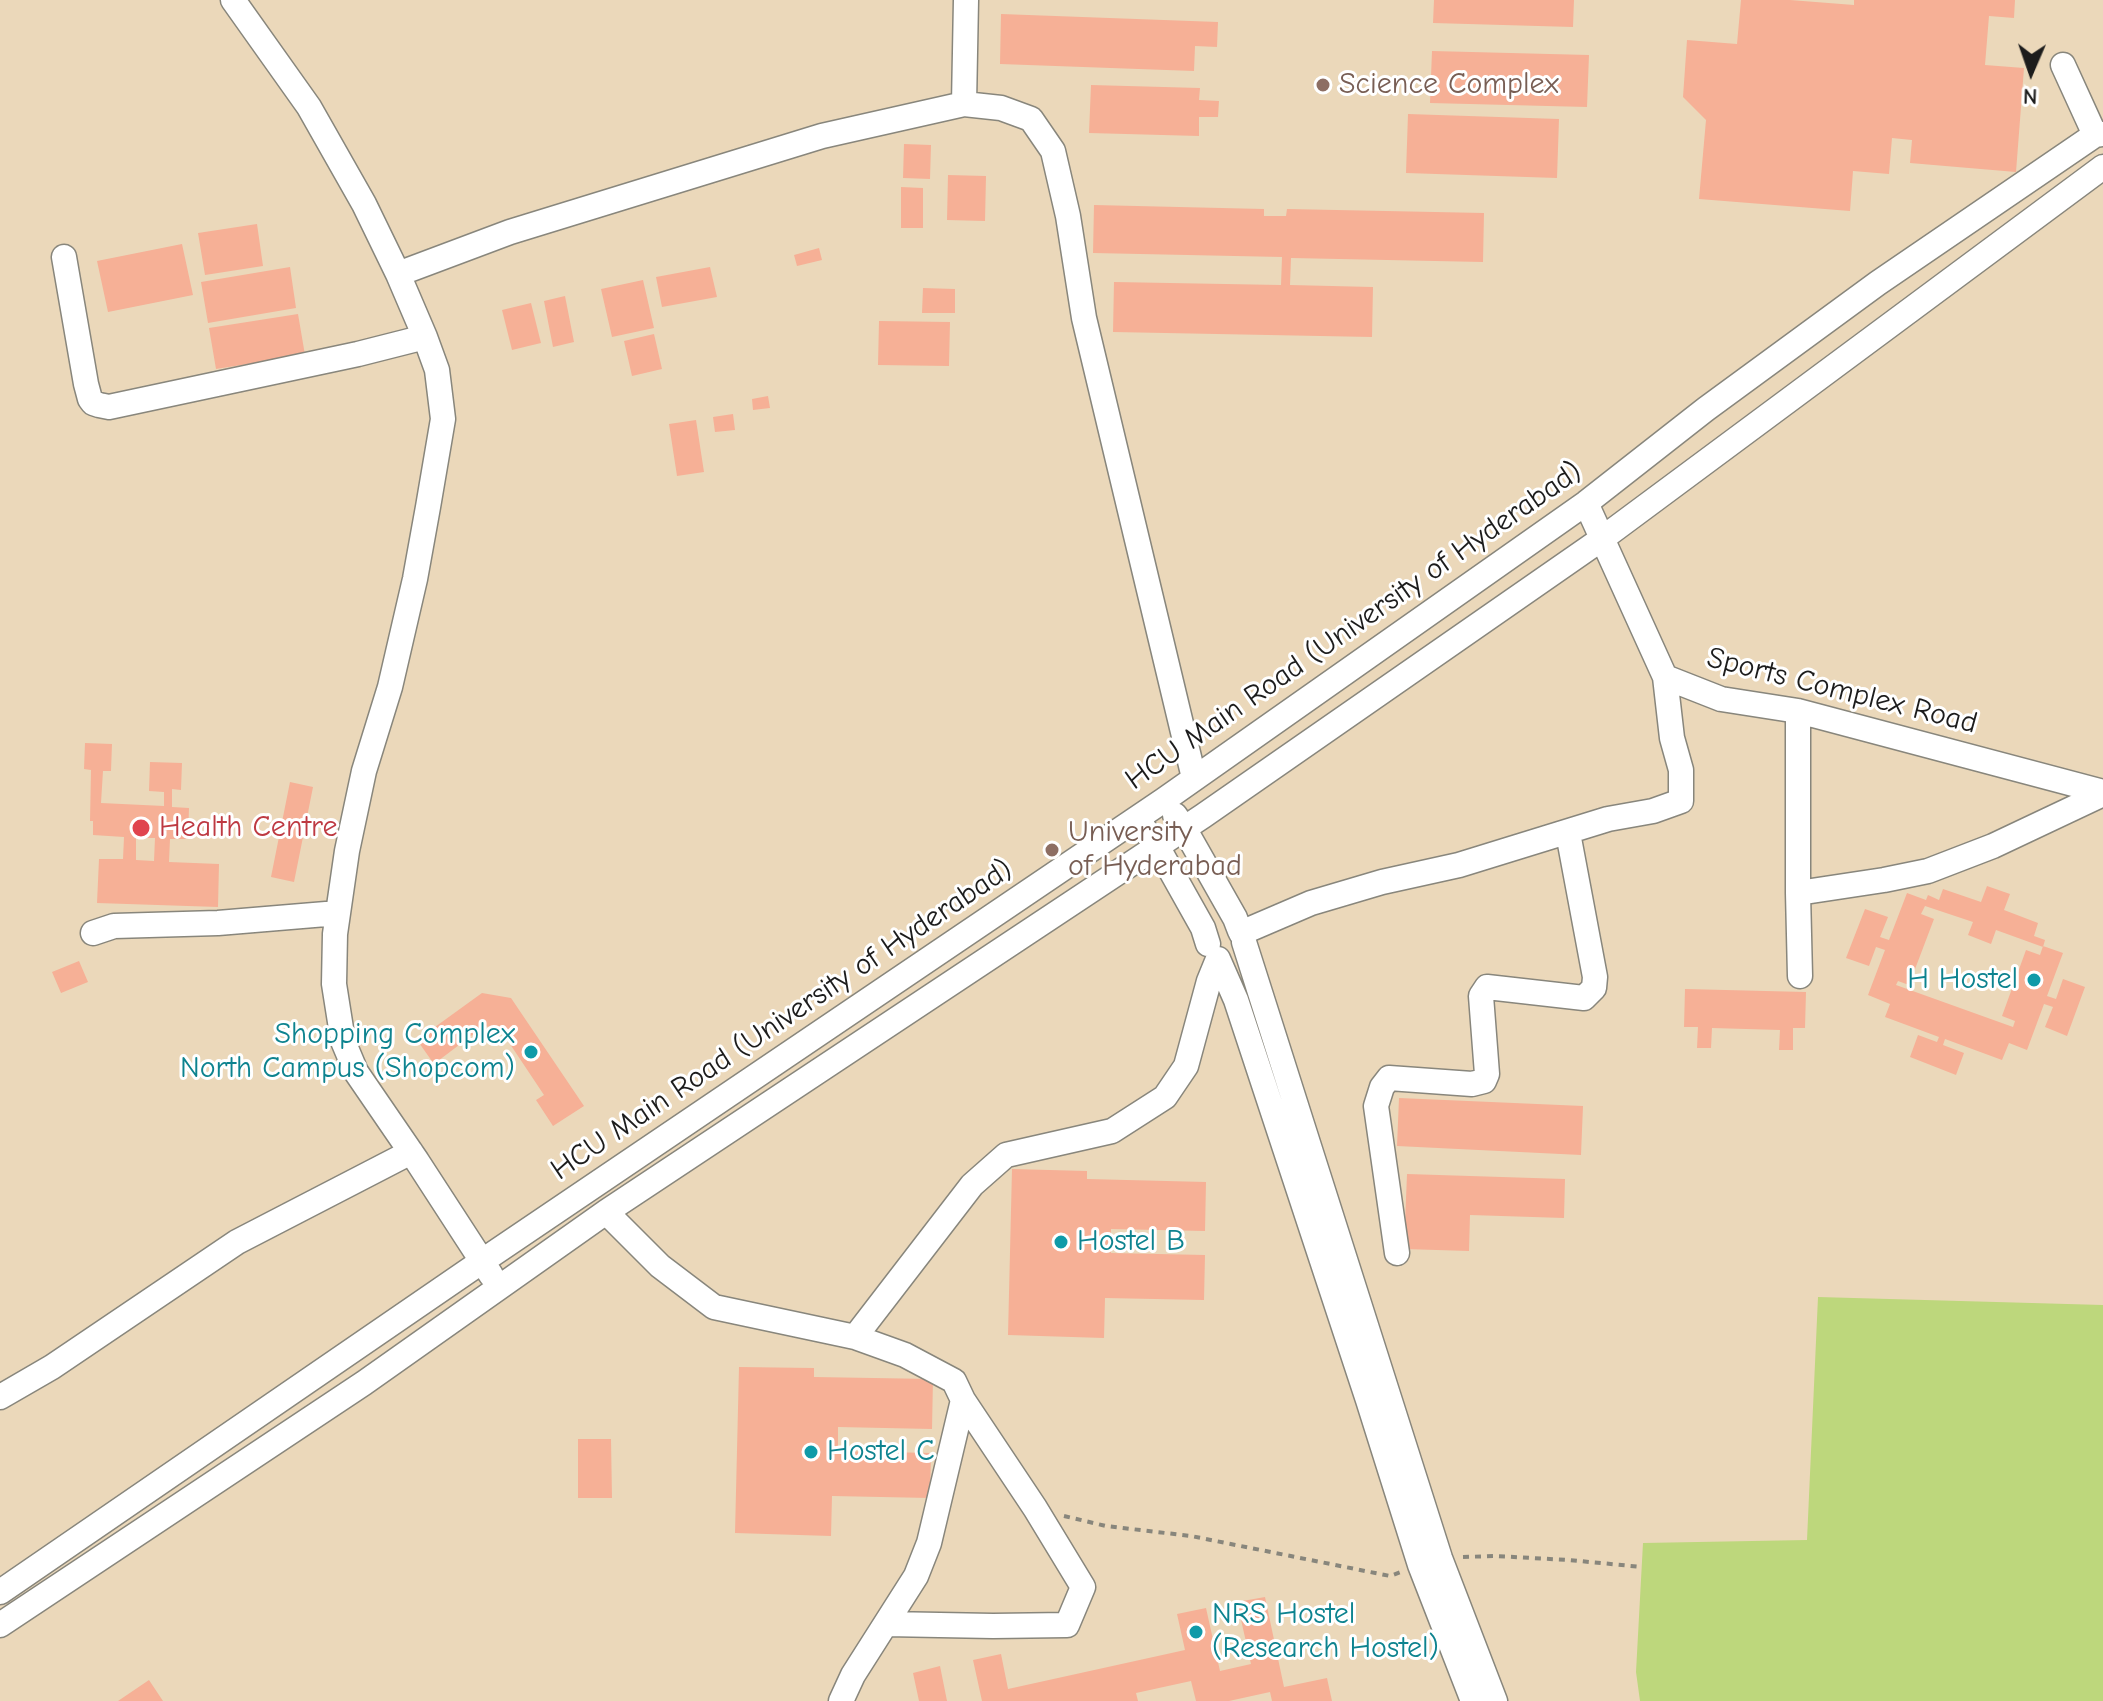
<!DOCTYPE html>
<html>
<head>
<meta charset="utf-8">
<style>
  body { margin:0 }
  #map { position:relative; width:2103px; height:1701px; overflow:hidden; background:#f4efdd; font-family:"Comic Neue",sans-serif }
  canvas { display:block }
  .north { position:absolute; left:1991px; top:32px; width:80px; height:80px; -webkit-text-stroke:6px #fff; paint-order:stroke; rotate:182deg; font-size:22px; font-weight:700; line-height:32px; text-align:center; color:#1c1c1c }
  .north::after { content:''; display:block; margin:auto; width:28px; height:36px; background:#1c1c1c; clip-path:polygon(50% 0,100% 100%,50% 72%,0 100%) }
</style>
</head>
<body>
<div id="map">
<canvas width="2103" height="1701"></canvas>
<div class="north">N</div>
</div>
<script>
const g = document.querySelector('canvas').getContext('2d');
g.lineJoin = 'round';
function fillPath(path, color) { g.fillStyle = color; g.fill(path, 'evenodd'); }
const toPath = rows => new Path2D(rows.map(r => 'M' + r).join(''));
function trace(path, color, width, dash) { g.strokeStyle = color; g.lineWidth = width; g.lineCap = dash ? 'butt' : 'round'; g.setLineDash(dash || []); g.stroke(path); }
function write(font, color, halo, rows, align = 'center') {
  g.font = font + ' "Comic Neue",sans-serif'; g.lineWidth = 6; g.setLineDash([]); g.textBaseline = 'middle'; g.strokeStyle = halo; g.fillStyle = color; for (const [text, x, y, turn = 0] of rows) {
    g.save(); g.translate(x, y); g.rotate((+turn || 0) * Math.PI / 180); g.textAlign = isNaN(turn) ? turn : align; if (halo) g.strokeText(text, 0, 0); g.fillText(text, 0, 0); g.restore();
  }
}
fillPath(toPath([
  [0,0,2103,0,2103,1701,0,1701]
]), '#ebd8ba');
fillPath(toPath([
  [1818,1297,2103,1305,2103,1701,1640,1701,1636,1672,1643,1543,1807,1540]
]), '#bdd77c');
fillPath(toPath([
  [1434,0,1574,0,1573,27,1433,23],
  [1741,0,1790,0,1854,5,1854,0,2015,0,2014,18,1989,16,1985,65,2024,68,2016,172,1910,163,1912,140,1892,138,1889,174,1853,171,1850,211,1699,199,1706,120,1683,97,1687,40,1737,44],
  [1001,14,1218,22,1217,47,1195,46,1194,71,1000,64],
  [1432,51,1589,55,1587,107,1430,103],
  [1091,85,1200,88,1199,100,1219,101,1218,117,1199,117,1199,136,1089,133],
  [1408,114,1559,119,1557,178,1406,173],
  [904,144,931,145,930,179,903,178],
  [948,175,986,176,985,221,947,220],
  [901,187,923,188,923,228,901,228],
  [1094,205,1264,209,1264,216,1286,216,1287,209,1484,213,1483,262,1291,258,1290,285,1373,287,1372,337,1113,332,1114,282,1281,285,1282,257,1093,253],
  [257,224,263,266,205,275,198,233],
  [182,244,193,295,108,312,97,261],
  [819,248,822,260,797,266,794,255],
  [290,267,296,308,208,323,201,282],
  [710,267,717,297,662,307,656,277],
  [643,280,654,328,612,337,601,289],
  [923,288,955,289,955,313,922,313],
  [565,296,574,342,553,347,544,301],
  [531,303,541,343,512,350,502,310],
  [298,314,305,355,216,369,209,328],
  [879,321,950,322,949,366,878,365],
  [654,334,662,369,632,376,624,341],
  [768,396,770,408,753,410,752,399],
  [733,414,735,430,715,432,713,417],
  [696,420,704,472,677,476,669,424],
  [85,743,112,744,111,771,103,771,101,803,164,806,164,792,149,791,150,762,182,763,181,790,172,789,172,807,189,808,188,839,170,839,169,862,219,864,218,907,97,903,99,859,123,859,124,837,93,835,93,821,90,821,91,770,84,769],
  [136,838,155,838,154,861,136,860],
  [290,782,313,787,294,882,271,877],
  [1987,886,2010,894,2004,910,2038,923,2034,936,2045,940,2043,947,1996,930,1991,944,1968,935,1973,922,1925,906,1921,914,1934,919,1909,985,1898,981,1896,985,2013,1027,2015,1021,2002,1016,2026,950,2040,955,2043,946,2063,953,2047,996,2056,999,2063,979,2085,987,2067,1036,2045,1027,2053,1007,2044,1004,2027,1050,2009,1043,2002,1060,1945,1039,1943,1045,1964,1053,1956,1075,1910,1057,1918,1035,1937,1042,1939,1037,1885,1017,1890,1004,1868,995,1885,950,1876,947,1869,966,1846,958,1865,909,1888,917,1880,937,1889,940,1907,893,1926,900,1928,895,1939,900,1943,889,1981,902],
  [79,961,88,982,61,993,52,972],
  [1685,989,1806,992,1805,1028,1793,1028,1793,1050,1779,1050,1780,1030,1712,1028,1711,1048,1697,1048,1698,1027,1684,1027],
  [482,993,511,998,584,1106,553,1126,536,1100,544,1095,500,1029,484,1026,434,1064,417,1040],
  [1399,1098,1583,1106,1581,1155,1397,1146],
  [1012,1169,1087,1171,1087,1179,1206,1182,1205,1231,1111,1229,1111,1253,1205,1255,1204,1300,1105,1298,1104,1338,1008,1335],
  [1407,1174,1565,1179,1564,1218,1470,1215,1469,1251,1404,1249],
  [739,1367,814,1368,814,1377,933,1379,932,1429,838,1427,838,1451,931,1453,930,1498,832,1496,831,1536,735,1533],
  [578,1439,611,1439,612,1498,578,1498],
  [1265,1597,1284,1687,1327,1678,1332,1701,1272,1701,1270,1692,1229,1701,1196,1701,1191,1681,1136,1693,1138,1701,982,1701,973,1660,1001,1654,1008,1689,1185,1650,1177,1614,1206,1608,1220,1671,1251,1664,1237,1602],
  [940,1666,947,1701,919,1701,913,1673],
  [149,1680,163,1701,118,1701]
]), '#f6b096');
const minor = toPath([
  [233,0,309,107,364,204,398,274,425,337,437,370,443,419,428,507,415,579,390,687,364,771,347,851,335,934,334,984,343,1041,356,1072,417,1161,491,1275],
  [966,0,964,104,1001,108,1031,119,1053,151,1068,216,1084,318,1194,778],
  [2063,65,2095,135],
  [64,257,86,384,90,399,93,403,99,405,109,407,358,354,425,337],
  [398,274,510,232,822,136,964,104],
  [1586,503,1665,677,1721,699,1798,711,2103,792],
  [1798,711,1798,893,1800,976],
  [1175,815,1184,828,1235,918,1240,931],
  [1137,819,1157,846,1203,928,1208,944],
  [1798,893,1884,880,1928,871,1993,846,2103,794],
  [93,933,114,926,218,923,338,913],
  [1241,933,1311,903,1382,882,1459,865,1608,819,1653,811,1681,801,1681,770,1672,738,1665,677],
  [1244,942,1440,1558,1495,1701],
  [1218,959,1236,1000,1368,1400,1420,1565,1473,1701],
  [606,1212,660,1266,714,1307,855,1337,905,1355,954,1381,963,1400],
  [1397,1253,1376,1106,1382,1087,1389,1078,1472,1084,1484,1081,1487,1074,1481,996,1487,987,1584,998,1594,988,1595,977,1568,833],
  [855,1337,972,1185,1006,1155,1112,1131,1165,1097,1186,1066,1209,981,1218,959],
  [0,1397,52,1367,237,1242,411,1152],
  [0,1592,481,1262,1164,800,1586,503,1706,409,1878,283,2089,139,2095,135,2103,134],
  [0,1625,364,1383,606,1212,1203,816,1603,538,2103,167],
  [841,1701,853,1675,916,1576,929,1543,963,1400,1035,1508,1083,1587,1067,1625,993,1626,886,1624]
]);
trace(minor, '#88867c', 27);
trace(toPath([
  [1064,1516,1106,1526,1191,1536,1390,1576,1401,1572],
  [1463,1557,1495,1556,1569,1560,1642,1567]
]), '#88867c', 4, [6, 6]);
trace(minor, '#fff', 24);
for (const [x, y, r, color] of [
  [1323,85,8,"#8d6e63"],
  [141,828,10,"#e0444e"],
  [1052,850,8,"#8d6e63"],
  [2034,980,8,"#0f9aa8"],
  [531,1052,8,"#0f9aa8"],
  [1061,1242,8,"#0f9aa8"],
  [811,1452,8,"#0f9aa8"],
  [1196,1632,8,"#0f9aa8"]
]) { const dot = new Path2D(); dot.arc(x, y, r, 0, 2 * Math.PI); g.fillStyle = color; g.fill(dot); trace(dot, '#fff', 3); }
write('30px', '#785e54', '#fff', [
  ["Science Complex",1339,85],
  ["University",1068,833],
  ["of Hyderabad",1068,867]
], 'left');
write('30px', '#1c1c1c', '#fff', [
  ["HCU Main Road (University of Hyderabad)",1354,626,-35],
  ["Sports Complex Road",1842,691,14],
  ["HCU Main Road (University of Hyderabad)",782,1020,-34]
]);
write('30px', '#be3a42', '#fff', [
  ["Health Centre",159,828]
], 'left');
write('30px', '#0d838f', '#fff', [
  ["H Hostel",2018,980,"right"],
  ["Shopping Complex",515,1035,"right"],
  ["North Campus (Shopcom)",515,1069,"right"],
  ["Hostel B",1077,1242],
  ["Hostel C",827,1452],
  ["NRS Hostel",1212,1615],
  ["(Research Hostel)",1212,1649]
], 'left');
</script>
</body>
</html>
